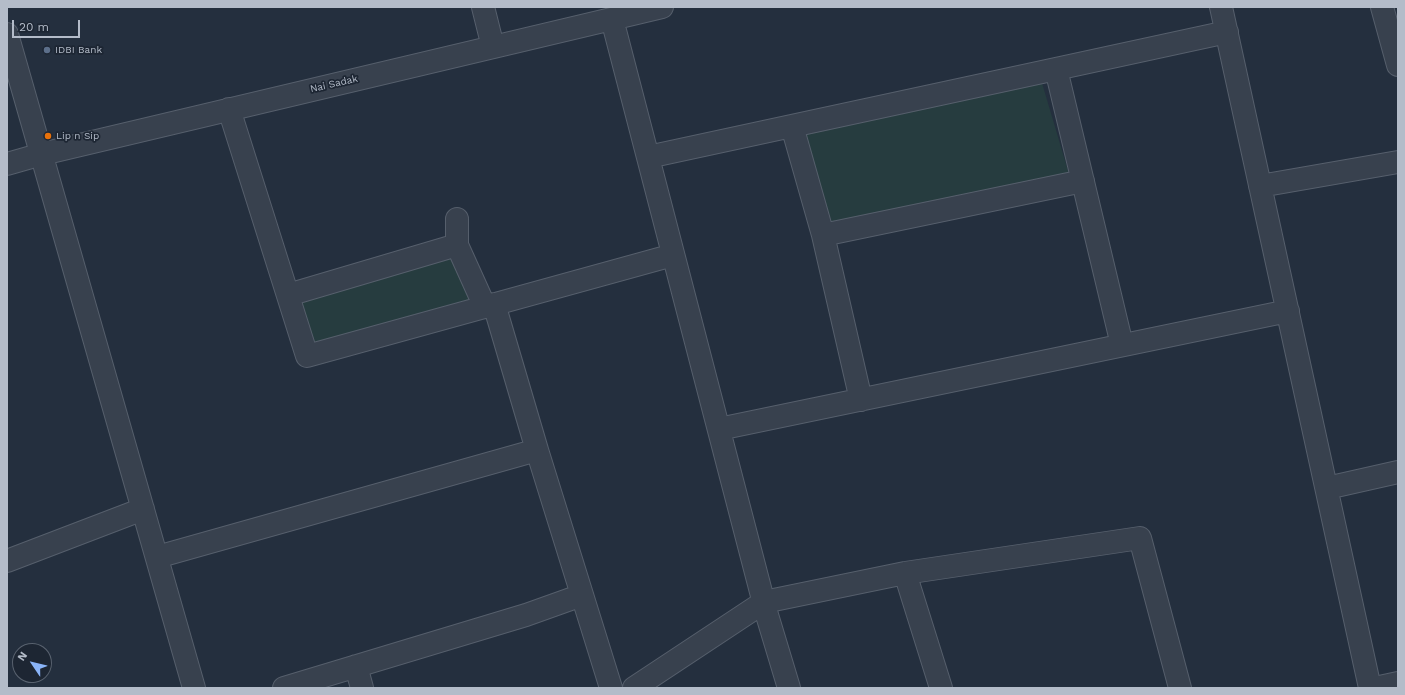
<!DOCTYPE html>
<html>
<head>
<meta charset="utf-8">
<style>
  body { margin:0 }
  #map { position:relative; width:1405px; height:695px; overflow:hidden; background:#242f3e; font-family:"Work Sans",sans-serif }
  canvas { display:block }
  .frame { position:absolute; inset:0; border:8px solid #b4bcc9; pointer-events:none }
  .north { position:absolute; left:12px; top:643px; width:40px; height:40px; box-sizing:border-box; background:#1d2633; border:1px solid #59626f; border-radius:50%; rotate:305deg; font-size:11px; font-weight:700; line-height:16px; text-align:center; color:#b4bcc9 }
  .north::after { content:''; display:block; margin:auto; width:14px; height:18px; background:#8ab4f8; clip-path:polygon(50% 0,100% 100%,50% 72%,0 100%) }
  .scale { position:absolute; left:12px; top:20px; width:68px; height:18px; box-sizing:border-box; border:2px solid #b4bcc9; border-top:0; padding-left:5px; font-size:12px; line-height:14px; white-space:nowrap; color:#b4bcc9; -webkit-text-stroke:3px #1d2633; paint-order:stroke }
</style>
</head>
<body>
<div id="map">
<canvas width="1405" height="695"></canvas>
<div class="frame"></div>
<div class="north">N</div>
<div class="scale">20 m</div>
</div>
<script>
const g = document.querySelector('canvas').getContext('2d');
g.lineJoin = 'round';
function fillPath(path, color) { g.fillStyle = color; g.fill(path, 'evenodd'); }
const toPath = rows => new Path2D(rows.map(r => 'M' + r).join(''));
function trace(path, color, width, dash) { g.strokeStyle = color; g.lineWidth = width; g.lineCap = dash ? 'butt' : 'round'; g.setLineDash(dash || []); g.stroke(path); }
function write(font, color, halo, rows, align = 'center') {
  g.font = font + ' "Work Sans",sans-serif'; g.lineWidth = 3.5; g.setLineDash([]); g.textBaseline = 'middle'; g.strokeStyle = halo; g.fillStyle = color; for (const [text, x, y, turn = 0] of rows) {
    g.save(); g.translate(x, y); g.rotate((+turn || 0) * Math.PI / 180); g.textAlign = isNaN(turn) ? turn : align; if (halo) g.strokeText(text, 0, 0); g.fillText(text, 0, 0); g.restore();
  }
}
fillPath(toPath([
  [1042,83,1069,174,832,223,804,134],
  [451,255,473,302,313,344,300,300]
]), '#263c3f');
const minor = toPath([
  [483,7,493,47],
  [1221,7,1370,688],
  [1382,7,1398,65],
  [612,19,767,615,789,688],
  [7,34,194,688],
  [229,109,307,356,673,255],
  [792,126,823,235,1083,181],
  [648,157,1056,69],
  [7,164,42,154,662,7],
  [1260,186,1398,162],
  [823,235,861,400],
  [457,245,457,219],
  [288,295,457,245,485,307],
  [1122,345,1056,69,1227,32],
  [719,429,1288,311],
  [537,450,611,688],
  [1327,488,1398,472],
  [157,557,537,450,494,304],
  [7,561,143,509],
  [905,573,941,688],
  [356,666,362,688],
  [284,688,526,615,582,595],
  [634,688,764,602,905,573,1140,538,1180,688],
  [1375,688,1398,683]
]);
trace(minor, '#565f6c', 24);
trace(minor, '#38414e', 22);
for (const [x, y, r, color] of [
  [47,50,4,"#5c6f8a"],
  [48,136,4,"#e8710a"]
]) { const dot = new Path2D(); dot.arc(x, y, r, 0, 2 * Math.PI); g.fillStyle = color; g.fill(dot); trace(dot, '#1d2633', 1.5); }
write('10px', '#b4bcc9', '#1d2633', [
  ["IDBI Bank",55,50],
  ["Lip n Sip",56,136]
], 'left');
write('10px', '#b4bcc9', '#1d2633', [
  ["Nai Sadak",334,84,-13]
]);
</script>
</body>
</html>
